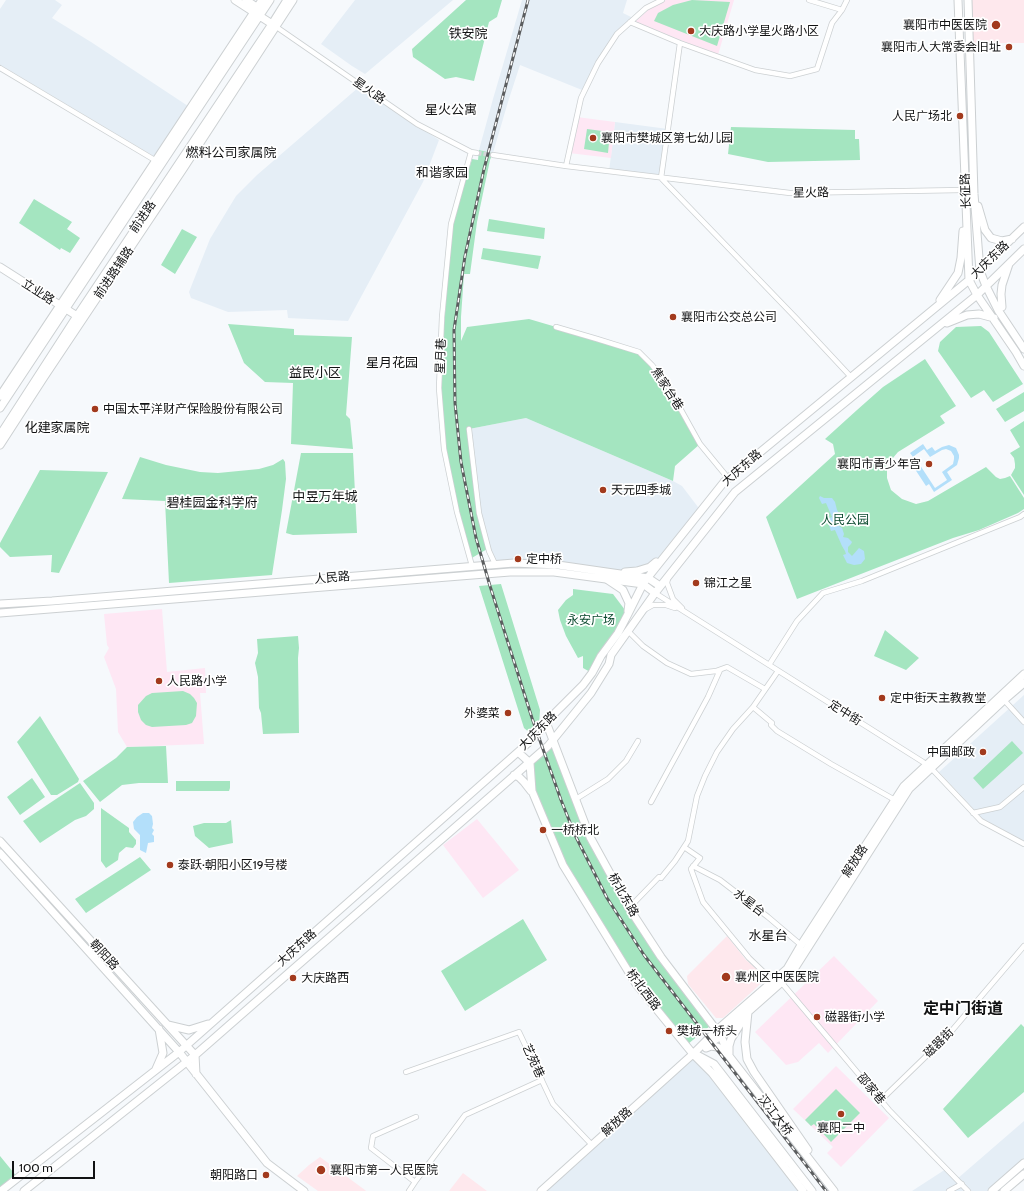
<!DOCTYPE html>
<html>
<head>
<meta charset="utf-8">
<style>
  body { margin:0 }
  #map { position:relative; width:1024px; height:1191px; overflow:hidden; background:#f6f9fc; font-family:Cabin,sans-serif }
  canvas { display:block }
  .scale { position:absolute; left:12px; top:1161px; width:83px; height:18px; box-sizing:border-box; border:2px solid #111213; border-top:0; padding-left:5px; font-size:12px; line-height:14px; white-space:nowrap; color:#111213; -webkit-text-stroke:3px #fff; paint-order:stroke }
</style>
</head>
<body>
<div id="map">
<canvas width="1024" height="1191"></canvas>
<div class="scale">100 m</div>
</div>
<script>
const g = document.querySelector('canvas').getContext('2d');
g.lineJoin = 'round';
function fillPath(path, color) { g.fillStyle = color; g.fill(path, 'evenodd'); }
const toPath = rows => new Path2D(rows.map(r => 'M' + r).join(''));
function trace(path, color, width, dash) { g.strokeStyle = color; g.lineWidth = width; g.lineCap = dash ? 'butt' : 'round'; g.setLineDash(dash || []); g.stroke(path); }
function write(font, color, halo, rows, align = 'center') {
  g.font = font + ' Cabin,"Noto Sans SC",sans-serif'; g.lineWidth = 3.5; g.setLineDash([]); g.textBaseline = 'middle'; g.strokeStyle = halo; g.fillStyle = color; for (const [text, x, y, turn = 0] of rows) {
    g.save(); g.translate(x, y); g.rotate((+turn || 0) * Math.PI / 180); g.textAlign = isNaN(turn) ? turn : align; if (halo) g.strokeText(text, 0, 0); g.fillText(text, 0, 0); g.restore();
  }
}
fillPath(toPath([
  [6,0,55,0,62,5,52,18,91,42,188,106,155,157,0,65,0,9],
  [355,0,453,0,365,74,352,66,321,44],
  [522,0,627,0,623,13,633,18,617,32,596,62,582,90,520,65,508,102,493,153,479,150,493,99],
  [359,87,439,140,423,182,348,321,288,318,287,310,228,312,191,298,189,292,210,239,236,196,257,175],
  [615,122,668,129,661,178,609,172],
  [526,418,673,481,682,486,701,511,667,553,650,567,611,573,558,565,495,564,479,513,469,429],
  [1024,695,1024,841,983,819,939,772],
  [693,1054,804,1191,541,1191],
  [1024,1121,1024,1163,992,1191,912,1191,946,1169,957,1179]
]), '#e5eef6');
fillPath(toPath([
  [666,0,734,0,718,55,635,22,650,8],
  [577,117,615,122,611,158,569,153],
  [162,609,167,672,205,668,206,693,200,693,204,744,127,747,118,732,116,689,104,657,109,648,107,645,104,614],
  [477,819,519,870,483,898,443,845],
  [834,956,878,1001,828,1053,819,1043,798,1062,786,1065,755,1032],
  [836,1066,889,1118,841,1167,827,1153,833,1147,793,1109]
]), '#fee7f4');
fillPath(toPath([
  [968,0,1024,0,1024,43,1000,43,1000,49,969,49],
  [727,936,746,960,767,978,723,1018,716,1018,688,984,687,976],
  [320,1157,365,1190,366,1191,318,1191,297,1176,309,1165],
  [463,1173,487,1191,449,1191]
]), '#fee8ed');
fillPath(toPath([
  [466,0,502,0,497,17,489,22,474,81,456,77,445,79,413,57,412,49],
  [692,0,730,2,717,46,654,21,658,13,673,5],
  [731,127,855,130,855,139,859,139,860,160,768,162,728,154],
  [587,129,610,132,608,153,584,149],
  [479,150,493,153,490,160,477,222,470,274,464,274,461,317,461,341,467,327,529,319,597,339,639,352,666,383,700,444,675,466,673,481,526,418,469,429,479,513,489,548,470,559,444,450,439,388,452,225,472,159,478,160],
  [34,199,72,222,67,229,80,238,70,253,61,248,60,250,19,223],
  [489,219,545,228,544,239,487,231],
  [182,229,197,237,175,274,161,265],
  [483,248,541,256,538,269,481,259],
  [228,324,294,329,294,335,352,337,346,415,350,419,353,449,291,444,293,383,265,382,244,363],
  [981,326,989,332,1023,384,993,402,984,390,971,398,938,351,940,342,956,327],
  [925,359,956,406,940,416,945,423,898,452,887,465,887,478,891,490,902,499,916,504,928,501,986,467,996,477,1000,479,1005,478,1010,476,1024,498,1024,509,1018,513,979,530,953,538,797,599,766,517,835,454,833,444,825,439,857,410,883,387],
  [1024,392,1024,411,1005,422,996,409],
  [1024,421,1024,495,1011,475,1015,468,1015,464,1014,458,1010,453,1020,447,1010,430],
  [301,453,353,453,357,533,293,535,286,533],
  [140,457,166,465,200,472,218,473,259,469,273,465,283,459,285,462,286,479,282,510,272,575,169,583,165,501,122,499],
  [40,470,108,472,59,573,51,572,52,555,10,557,0,547,0,543],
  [501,584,540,710,539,726,531,734,524,728,479,586],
  [573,589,613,594,628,614,592,673,583,668,583,656,578,658,566,636,560,620,558,610,566,600,573,595],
  [885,630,919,658,906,670,874,656],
  [298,636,299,648,298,658,299,733,263,734,261,713,259,708,258,677,255,663,258,653,257,639],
  [183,691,190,694,194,698,197,703,196,716,192,723,186,725,152,727,146,725,141,720,138,712,138,705,146,696,152,693],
  [40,716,79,779,78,782,57,795,51,795,17,742],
  [552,739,590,837,629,908,710,1026,688,1044,637,986,564,865,532,791,530,763],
  [1012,741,1023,753,983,789,973,778],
  [166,746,168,783,139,783,122,785,100,802,83,781,116,758,127,747],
  [32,778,45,797,20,815,7,797],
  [176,781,230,781,230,788,229,791,176,791],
  [80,783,94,803,94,809,86,816,75,820,40,843,23,821],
  [101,808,129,828,129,832,136,840,136,844,133,848,126,847,119,853,118,860,106,868,101,861],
  [231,820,233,843,209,848,195,836,193,826,204,823,226,823],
  [140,857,151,870,86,913,75,899],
  [523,919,547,960,465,1011,441,971],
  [1021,1024,1024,1027,1024,1092,968,1138,943,1109],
  [836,1089,860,1113,831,1142,814,1124,811,1126,805,1120],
  [0,1156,18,1178,0,1191]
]), '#a4e5c0');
fillPath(toPath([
  [923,444,927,450,932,447,935,451,942,447,949,445,956,448,959,455,959,458,957,465,947,472,952,480,934,492,929,484,926,486,909,460,913,457,910,453],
  [924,449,930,457,942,450,946,449,951,451,954,456,954,459,953,464,942,472,947,480,935,488,914,456],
  [820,496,824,498,832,498,835,502,837,510,840,515,836,516,835,519,839,522,839,526,842,528,844,534,843,537,848,538,852,542,851,544,848,547,848,552,852,556,859,548,864,551,865,559,861,564,854,565,847,563,843,555,846,554,845,551,842,546,835,530,831,531,827,519,832,517,826,503,822,504,819,498],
  [143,813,149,813,152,816,153,824,152,828,154,830,152,834,154,836,154,842,148,843,146,853,140,850,140,835,134,829,133,822,137,817]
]), '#b3dffa');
trace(toPath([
  [477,153,493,155]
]), '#d4d6d9', 4.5, [4.5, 2]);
const street = toPath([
  [809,0,842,10,847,0],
  [842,10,832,23,817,69,790,76,755,70,680,43,661,178,796,318,851,377],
  [630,22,680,43],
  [275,26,417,124,471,152],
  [0,68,158,162],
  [493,155,566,166,790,193,963,190],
  [566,166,581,98,598,63,617,34,646,8,662,0],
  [556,327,597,339,639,352,652,365,666,383,700,444,728,478],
  [469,429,479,513,489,551,495,564],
  [472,566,457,512,444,449,439,388,442,317,451,224,471,152,477,153],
  [668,578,667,583,673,599,682,608],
  [655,593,923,762,931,768,981,821,1024,844],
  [644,610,653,605,666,605,675,608],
  [628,631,643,646,667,663,691,674,716,671,727,667,765,689],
  [769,665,797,621,823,593,862,581,1020,517,1024,514],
  [1004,700,1024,722],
  [753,707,772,723,771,725,777,731,831,764,895,800],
  [576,799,608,779,626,761,638,741],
  [651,802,708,697,720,670],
  [973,813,1000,807,1024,787],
  [684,847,700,858,691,869,703,902,749,958,773,981],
  [693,866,720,880,768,917,801,945],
  [629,908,659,877,661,878,675,861,688,841,697,796,705,776,717,752,733,729,753,707,778,671],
  [781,982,889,1110,968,1191],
  [406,1072,519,1032,553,1104,592,1145],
  [881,1100,949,1034,1024,946],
  [415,1182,465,1115,542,1080],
  [409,1191,415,1182,371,1148,373,1136,416,1117],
  [949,1191,962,1184]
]);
const secondary = toPath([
  [235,0,272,24],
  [246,0,261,10],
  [0,267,77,316],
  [0,396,262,0],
  [0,408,270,0],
  [0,435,77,316,272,24,287,0],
  [0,445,44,377,183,169,293,0],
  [608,580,623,590,629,603,628,611],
  [546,722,590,837,629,908,661,957,721,1036,729,1056,834,1191],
  [518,752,530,763,532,791,563,865,636,984,693,1054,712,1073,803,1191],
  [514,775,519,777,524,782,531,791],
  [0,841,195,1055,196,1074],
  [0,853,179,1052,267,1163,304,1191],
  [748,1012,745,1042,747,1059,754,1072,808,1150],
  [168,1025,189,1030,208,1024],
  [705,1046,721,1036,791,974,909,789,1004,700,1024,683],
  [706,1048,711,1046,717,1047,721,1049,727,1054],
  [729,1054,729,1046,731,1039,743,1020],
  [699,1056,714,1064,812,1191],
  [156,1069,163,1053,159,1029],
  [1,1191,179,1052,536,736,546,722,583,685,592,673,601,656,618,633,628,614,643,584],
  [24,1191,194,1056,548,746,591,693,609,664,611,655,655,593],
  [541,1191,693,1054,717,1030,787,969,801,945,904,786,1024,674],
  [992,1191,1024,1163],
  [1004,1191,1024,1174]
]);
const primary = toPath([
  [958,0,969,280,977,295,1016,352,1024,366],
  [968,0,974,194,980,271,986,286,998,310,1024,349],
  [978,206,985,230,991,238,1002,241,1012,239],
  [940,300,958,273,961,258,963,231],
  [1002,307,1001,294,1002,285,1009,264],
  [947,323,967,315,979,314,994,318],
  [625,572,637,571,650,567,656,562],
  [645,581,724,482,969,280,1024,227],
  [0,604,52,601,514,563,558,565,648,578,660,586],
  [0,613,510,572,554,572,643,584,655,593,735,492,977,295,1024,249]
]);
trace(street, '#ccd0d2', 6);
trace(secondary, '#ccd0d2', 9);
trace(primary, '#ccd0d2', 9);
trace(street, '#fff', 4.5);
trace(secondary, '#fff', 7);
trace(primary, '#fff', 7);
const rail = toPath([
  [528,0,484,169,465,256,454,330,455,403,461,462,476,538,490,586,532,718,561,800,575,835,607,898,644,955,826,1191]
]);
trace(rail, '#5b5d5f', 3);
trace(rail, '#fff', 1.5, [4.5]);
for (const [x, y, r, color] of [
  [996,25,5,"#a23a1d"],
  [691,31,4,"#a23a1d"],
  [1009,47,4,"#a23a1d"],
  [960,116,4,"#a23a1d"],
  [593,138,4,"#a23a1d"],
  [673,317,4,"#a23a1d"],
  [95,409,4,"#a23a1d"],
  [929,464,4,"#a23a1d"],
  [603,490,4,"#a23a1d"],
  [518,559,4,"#a23a1d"],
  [696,583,4,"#a23a1d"],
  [159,681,4,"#a23a1d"],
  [882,698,4,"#a23a1d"],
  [508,713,4,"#a23a1d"],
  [983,752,4,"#a23a1d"],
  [543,830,4,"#a23a1d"],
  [170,865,4,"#a23a1d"],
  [726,977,5,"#a23a1d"],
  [293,978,4,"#a23a1d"],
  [817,1017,4,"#a23a1d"],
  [669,1031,4,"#a23a1d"],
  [841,1114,4,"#a23a1d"],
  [321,1170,5,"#a23a1d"],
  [266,1175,4,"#a23a1d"]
]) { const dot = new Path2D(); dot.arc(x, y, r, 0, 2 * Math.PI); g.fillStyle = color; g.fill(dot); trace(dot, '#fff', 1.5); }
write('12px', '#111213', '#fff', [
  ["襄阳市中医医院",987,25,"right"],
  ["大庆路小学星火路小区",699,31],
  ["襄阳市人大常委会旧址",1001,47,"right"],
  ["人民广场北",952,116,"right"],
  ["襄阳市樊城区第七幼儿园",601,138],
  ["襄阳市公交总公司",681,317],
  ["中国太平洋财产保险股份有限公司",103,409],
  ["襄阳市青少年宫",921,464,"right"],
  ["天元四季城",611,490],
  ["定中桥",526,559],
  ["锦江之星",704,583],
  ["人民路小学",167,681],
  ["定中街天主教教堂",890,698],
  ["外婆菜",500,713,"right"],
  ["中国邮政",975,752,"right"],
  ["一桥桥北",551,830],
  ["泰跃·朝阳小区19号楼",178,865],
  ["襄州区中医医院",735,977],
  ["大庆路西",301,978],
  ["磁器街小学",825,1017],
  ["樊城一桥头",677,1031],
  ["襄阳二中",841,1128,"center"],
  ["襄阳市第一人民医院",330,1170],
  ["朝阳路口",258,1175,"right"]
], 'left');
write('12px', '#111213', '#fff', [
  ["星火路",369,91,35],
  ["长征路",966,191,-92],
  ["星火路",811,193,-1],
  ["前进路",143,217,-56],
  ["大庆东路",990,260,-44],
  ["前进路辅路",114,273,-56],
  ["立业路",38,292,33],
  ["星月巷",441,356,-88],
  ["焦家台巷",667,389,57],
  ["大庆东路",742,468,-41],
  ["人民路",332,578,-5],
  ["定中街",845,713,32],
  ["大庆东路",538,731,-46],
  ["解放路",855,861,-57],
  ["桥北东路",623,895,60],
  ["水星台",749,903,38],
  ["大庆东路",297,948,-42],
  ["朝阳路",104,955,48],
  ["桥北西路",643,990,53],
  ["磁器街",939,1043,-45],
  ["艺苑巷",533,1061,65],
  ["邵家巷",871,1089,50],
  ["汉江大桥",775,1115,52],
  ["解放路",617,1122,-42]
]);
write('12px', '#09482d', '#fff', [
  ["人民公园",845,520],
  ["永安广场",591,620]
]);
write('13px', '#111213', '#fff', [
  ["铁安院",468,34],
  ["星火公寓",451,110],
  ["燃料公司家属院",231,153],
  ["和谐家园",442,173],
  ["星月花园",392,363],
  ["益民小区",315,373],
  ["化建家属院",57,428],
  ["中昱万年城",325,497],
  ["碧桂园金科学府",212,503],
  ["水星台",768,936]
]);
write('bold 16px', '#111213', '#fff', [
  ["定中门街道",963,1009]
]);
</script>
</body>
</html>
